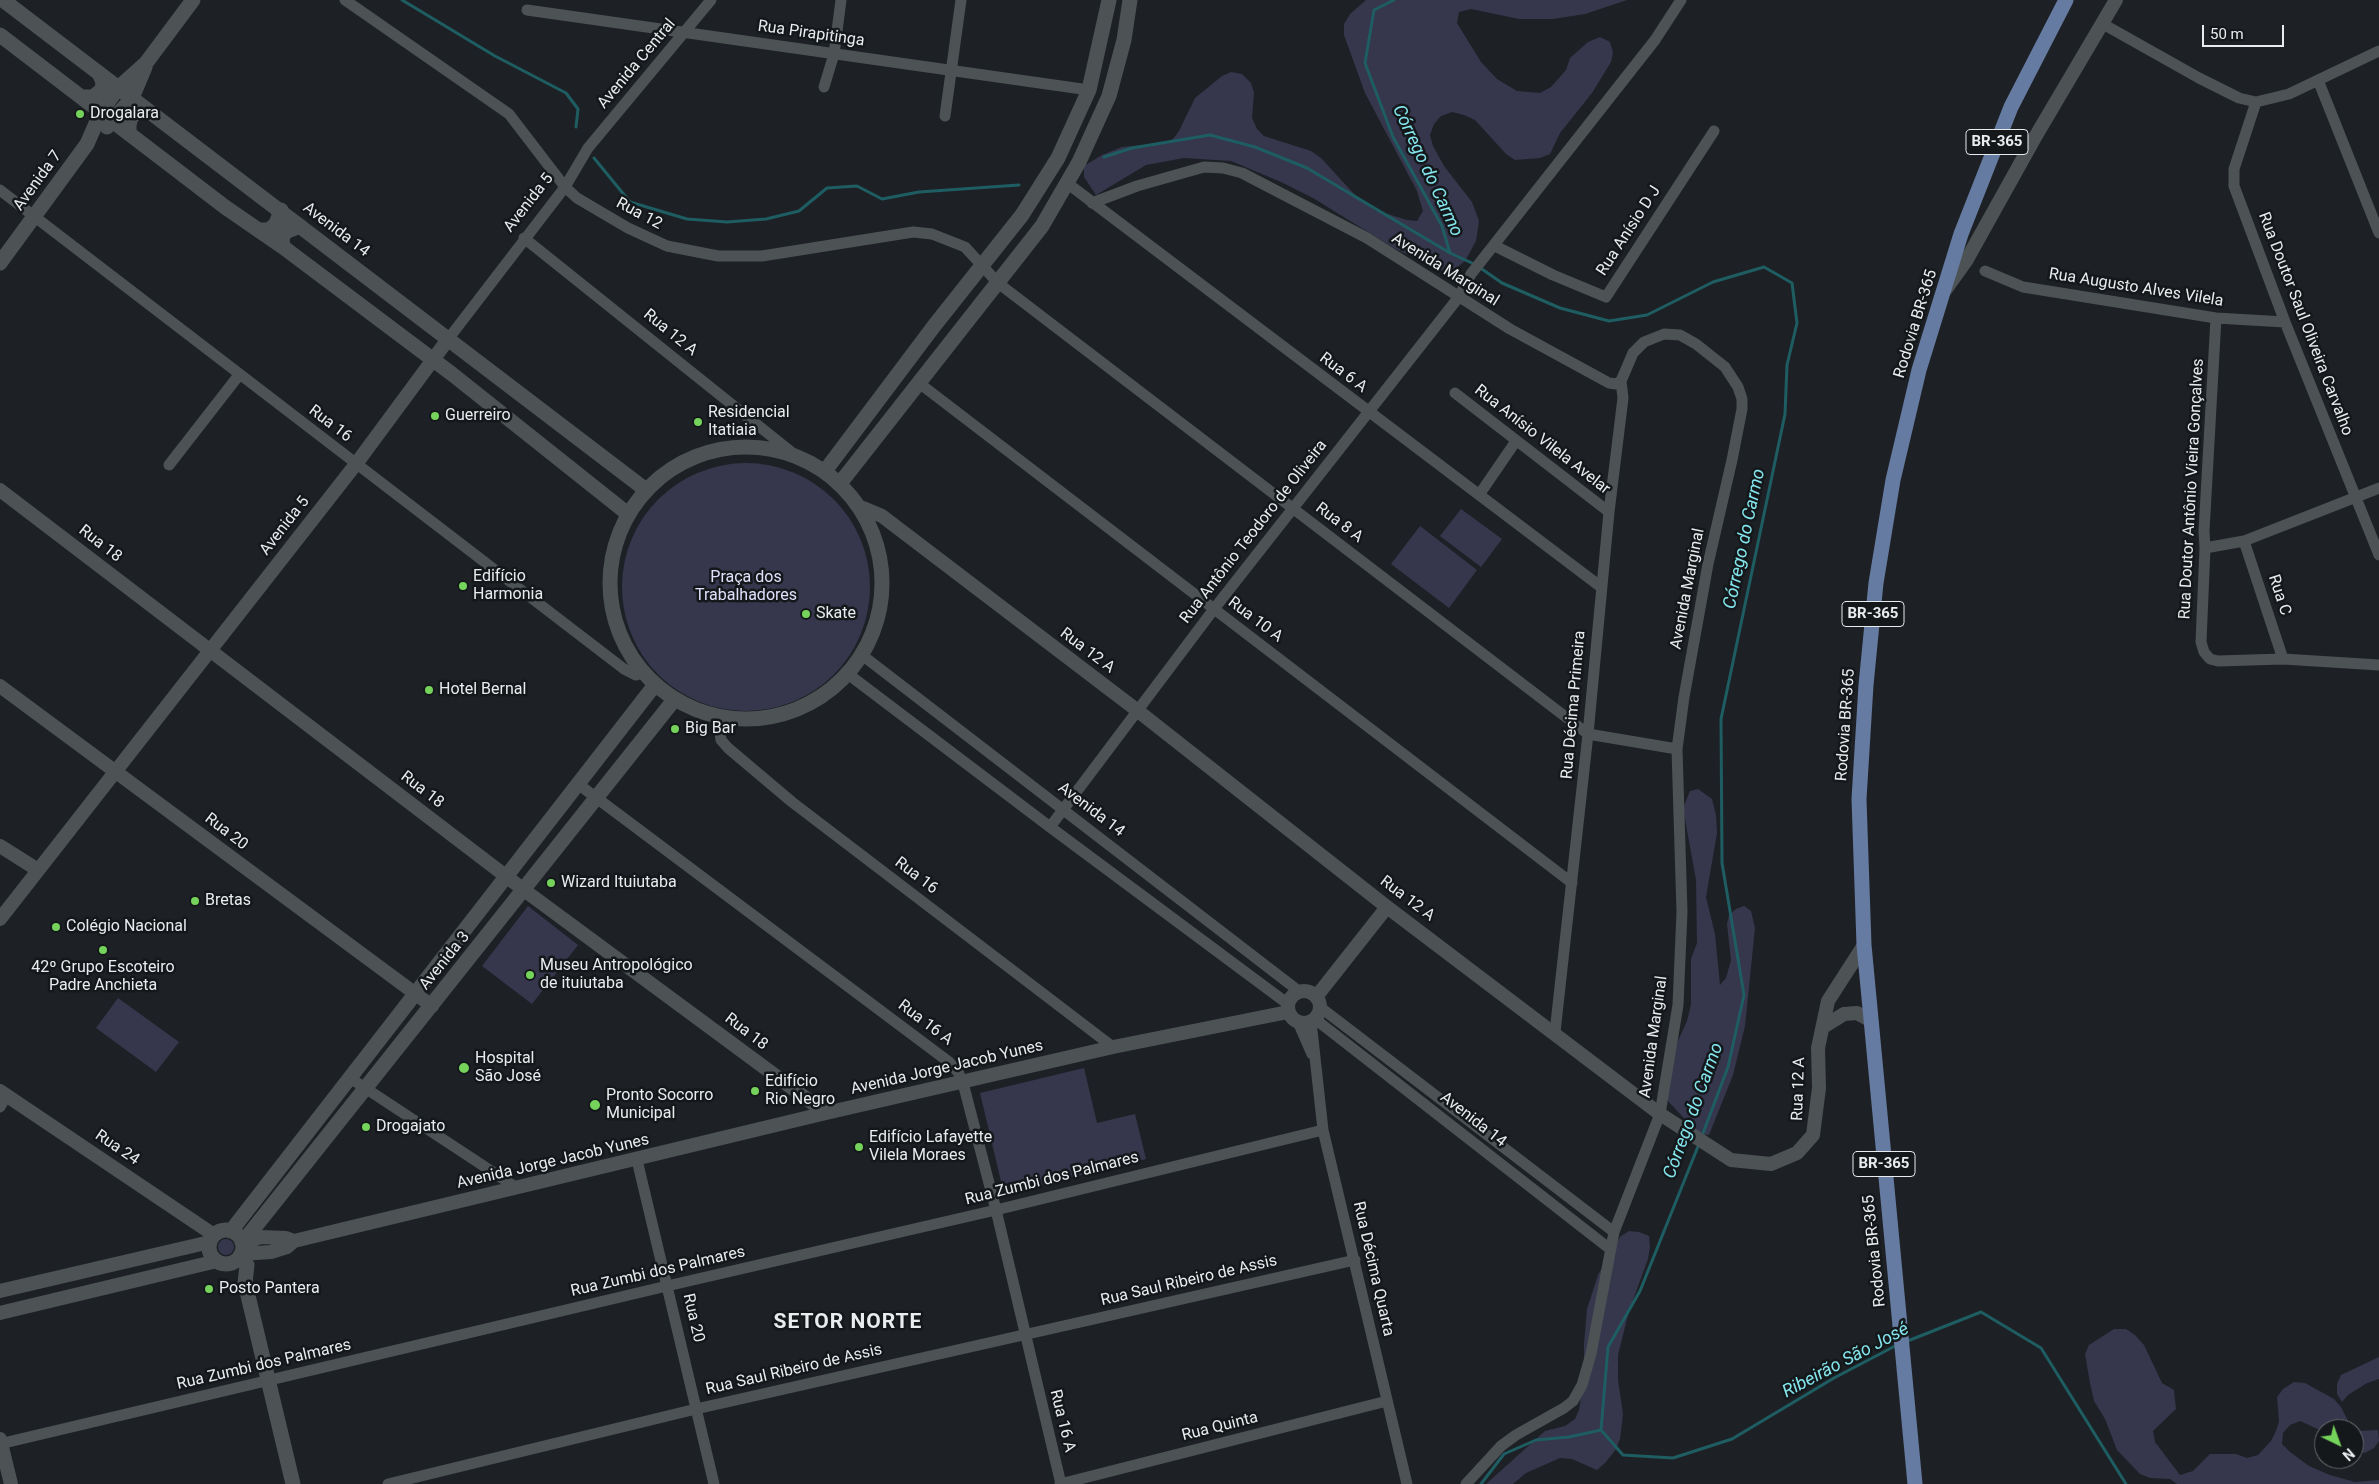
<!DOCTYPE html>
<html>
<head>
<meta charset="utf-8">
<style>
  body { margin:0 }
  #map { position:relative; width:2379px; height:1484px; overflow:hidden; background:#1d2125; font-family:Roboto,sans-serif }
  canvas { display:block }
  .north { position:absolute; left:2314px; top:1419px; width:50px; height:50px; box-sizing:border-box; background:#14181b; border:1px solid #696d70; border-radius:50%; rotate:138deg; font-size:14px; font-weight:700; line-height:20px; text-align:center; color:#e9ecef }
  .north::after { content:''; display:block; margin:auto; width:18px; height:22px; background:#75d25b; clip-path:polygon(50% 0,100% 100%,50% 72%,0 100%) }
  .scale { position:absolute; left:2202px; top:25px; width:82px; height:22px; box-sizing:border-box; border:2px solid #e9ecef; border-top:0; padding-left:6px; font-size:15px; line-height:18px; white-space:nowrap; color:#e9ecef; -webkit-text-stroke:4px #14181b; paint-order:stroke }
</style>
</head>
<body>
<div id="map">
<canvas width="2379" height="1484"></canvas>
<div class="north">N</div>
<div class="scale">50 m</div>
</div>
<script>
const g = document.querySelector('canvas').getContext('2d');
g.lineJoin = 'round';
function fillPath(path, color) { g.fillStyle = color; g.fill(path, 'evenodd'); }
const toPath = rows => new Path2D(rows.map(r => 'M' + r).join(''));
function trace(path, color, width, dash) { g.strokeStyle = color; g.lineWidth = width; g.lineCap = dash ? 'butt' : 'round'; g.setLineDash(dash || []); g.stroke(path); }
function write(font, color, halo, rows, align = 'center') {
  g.font = font + ' Roboto,sans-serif'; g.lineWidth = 5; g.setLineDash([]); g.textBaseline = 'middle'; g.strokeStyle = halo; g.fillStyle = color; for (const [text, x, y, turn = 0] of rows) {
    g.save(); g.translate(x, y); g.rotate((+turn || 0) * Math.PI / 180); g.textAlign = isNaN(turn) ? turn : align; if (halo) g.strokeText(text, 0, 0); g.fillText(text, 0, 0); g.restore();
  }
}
fillPath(toPath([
  [1366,0,1627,0,1585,14,1553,19,1519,19,1471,9,1459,12,1457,23,1481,62,1497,79,1517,91,1540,93,1551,87,1566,70,1570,58,1588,42,1600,37,1610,42,1613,52,1611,62,1592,93,1560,133,1550,154,1540,158,1515,160,1506,154,1475,120,1464,115,1452,112,1441,116,1434,124,1430,135,1433,146,1444,166,1472,202,1479,221,1476,241,1465,261,1456,268,1445,272,1435,268,1394,248,1313,198,1281,182,1231,161,1184,158,1146,165,1096,195,1084,177,1084,166,1102,155,1122,147,1164,143,1173,139,1179,131,1195,98,1222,76,1231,72,1242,74,1251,83,1254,93,1252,118,1257,129,1264,136,1311,151,1321,158,1355,195,1375,210,1407,220,1417,221,1423,211,1417,191,1365,93,1344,35,1344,24,1350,14],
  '622 587a124 124 0 1 1 248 0a124 124 0 1 1-248 0Z',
  [1461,509,1502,539,1481,567,1440,536],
  [1420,526,1477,570,1449,608,1391,564],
  [1698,789,1712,799,1716,815,1717,833,1706,897,1715,934,1720,985,1726,978,1731,960,1727,924,1729,915,1736,909,1744,906,1751,911,1755,928,1745,1026,1733,1075,1709,1135,1700,1134,1694,1129,1667,1100,1670,1058,1687,1021,1691,1004,1691,959,1697,943,1696,880,1683,808,1690,791],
  [528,906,578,945,532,1004,482,966],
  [118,998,179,1042,156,1072,96,1028],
  [1084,1068,1097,1123,1135,1114,1146,1159,1004,1194,980,1093],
  [1629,1231,1639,1232,1649,1236,1650,1247,1648,1259,1629,1311,1618,1355,1618,1380,1623,1414,1620,1439,1616,1449,1606,1462,1597,1470,1572,1459,1560,1458,1526,1473,1513,1484,1486,1484,1545,1431,1565,1426,1575,1419,1579,1410,1584,1378,1584,1344,1587,1309,1598,1275,1614,1246,1621,1236],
  '218 1247a8 8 0 1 1 16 0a8 8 0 1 1-16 0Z',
  [2114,1329,2126,1329,2135,1335,2144,1345,2162,1383,2174,1390,2176,1409,2153,1431,2155,1442,2180,1475,2193,1471,2210,1454,2236,1454,2247,1458,2258,1455,2271,1441,2276,1431,2279,1421,2277,1397,2283,1389,2294,1382,2305,1383,2334,1399,2341,1407,2350,1425,2358,1431,2378,1430,2379,1441,2374,1448,2365,1453,2354,1449,2354,1429,2324,1429,2324,1432,2300,1421,2290,1425,2283,1433,2282,1444,2290,1452,2309,1466,2330,1475,2355,1482,2379,1480,2379,1484,2177,1484,2170,1479,2150,1478,2140,1474,2117,1450,2105,1419,2094,1401,2090,1383,2085,1354,2089,1345],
  [2379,1357,2379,1379,2367,1383,2348,1395,2342,1402,2337,1394,2337,1384,2341,1375]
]), '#36364d');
trace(toPath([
  [402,0,495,56,566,93,578,109,576,127],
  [1394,0,1374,10,1365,63,1393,137,1442,226,1450,253],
  [1104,157,1132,148,1210,135,1255,147,1307,168,1450,253,1474,264],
  [594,158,630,202,687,219,727,222,766,219,799,211,827,188,857,186,882,199,919,192,1019,185],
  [1479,267,1502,283,1560,308,1609,321,1647,315,1713,282,1764,267,1792,283,1797,323,1787,365,1785,414,1721,719,1722,863,1744,995,1728,1067,1702,1136],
  [1905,1342,1981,1312,2041,1348,2126,1484],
  [1601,1430,1608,1347,1640,1291,1699,1144],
  [1601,1430,1623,1455,1673,1458,1732,1439,1834,1378,1897,1345],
  [1481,1484,1504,1454,1536,1440,1569,1437,1601,1430]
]), '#1e5d62', 3);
trace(toPath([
  [345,0,509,114,565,187,577,198,628,228,667,246,718,256,762,256,913,232,932,234,965,247,998,283,1588,734,1677,749],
  [527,10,1089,90],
  [2103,24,2199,78,2239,98,2256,102,2289,94,2379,51],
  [2318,80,2379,233],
  [824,87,834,54,841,0],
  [2256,102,2234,169,2234,186,2285,322,2379,555],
  [945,116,961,0],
  [1067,183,1601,587],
  [0,190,624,669,636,675,644,673],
  [1092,203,1137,186,1204,167,1223,168,1242,173,1367,238,1510,329,1609,383,1616,384,1621,381,1633,353,1644,342,1664,334,1680,335,1696,344,1725,367,1738,387,1742,399,1742,409,1732,460,1708,564,1684,697,1677,749,1682,912,1678,1005,1660,1114,1614,1232,1591,1354,1582,1385,1573,1401,1564,1408,1516,1435,1501,1446,1466,1484],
  [524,238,795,455],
  [1495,246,1553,275,1606,297,1714,131],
  [1985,271,2023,287,2216,318,2285,322],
  [2216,318,2204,531,2205,548,2201,642,2204,652,2210,659,2218,661,2283,659,2379,665],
  [449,338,565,187,588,148,711,0],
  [919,383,1572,883],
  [1455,393,1609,512],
  [169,465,239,375],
  [1479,495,1516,441],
  [2244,541,2283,659],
  [2205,548,2244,541,2379,488],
  [862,655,1300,992],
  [848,674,1050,827,1288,1004],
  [718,717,721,740,728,748,792,802,1113,1047],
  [578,784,949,1062,958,1072,963,1083,996,1210,1061,1484],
  [1050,827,1214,609,1458,298,1471,274,1655,40,1681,0],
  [1320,1007,1614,1232],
  [1315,1019,1610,1249],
  [1311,1021,1323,1130,1407,1484],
  [1298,1022,1312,1054],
  [1555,1032,1588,734,1609,512,1623,398,1621,381],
  [350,1078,517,1188],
  [0,1107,7,1095],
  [637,1160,714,1484],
  [0,1444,667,1286,996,1210,1323,1130],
  [388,1484,696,1409,1355,1260],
  [1060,1484,1387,1401]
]), '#4d5255', 11);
trace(toPath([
  [1946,289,1966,261,2034,139,2116,0],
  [0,490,524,890,826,1113],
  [863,508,882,516,1138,711,1387,907,1660,1114,1731,1160,1771,1164,1797,1153,1813,1135,1819,1088,1818,1048,1828,1001,1864,945],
  [0,686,432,1006],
  [0,846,38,870],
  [0,919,356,464,449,338],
  '1288 1007a16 16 0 1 1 32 0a16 16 0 1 1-32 0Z',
  [1316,997,1387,907],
  [1823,1027,1844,1014,1857,1013,1870,1020],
  [0,1091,214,1235],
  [243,1244,260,1237,286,1238,294,1241],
  [241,1254,271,1252,287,1247,294,1241,826,1113,1113,1047,1288,1012],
  [0,1291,210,1242],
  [0,1313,217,1261],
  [0,1439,11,1484]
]), '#4d5255', 14);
trace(toPath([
  [3,0,646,490],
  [0,35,225,207,283,247,452,374,628,514],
  [82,97,93,97,102,90,103,82,99,73],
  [107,127,132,98,145,67],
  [129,134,129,125,131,117,139,111,147,110],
  [261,230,269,230,276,224,281,210],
  [283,247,282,239,285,232,300,226],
  [0,263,87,144,101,112,118,88,146,63,193,0],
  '610 583a136 136 0 1 1 272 0a136 136 0 1 1-272 0Z',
  [825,471,934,326,1022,215,1058,158,1089,90,1109,0],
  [841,482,1042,226,1079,162,1109,96,1124,40,1130,0],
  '209 1247a17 17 0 1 1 34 0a17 17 0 1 1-34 0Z',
  [231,1231,654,686],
  [243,1242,674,700],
  [240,1256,247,1265,245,1283,293,1484]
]), '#4d5255', 15);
trace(toPath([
  [1915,1484,1864,945,1859,799,1866,685,1876,583,1893,480,1919,370,1961,234,2011,107,2066,0]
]), '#667ba1', 15);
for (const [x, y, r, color] of [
  [80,114,5,"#75d25b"],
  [435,416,5,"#75d25b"],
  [698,422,5,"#75d25b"],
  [463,586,5,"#75d25b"],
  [806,614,5,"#75d25b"],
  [429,690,5,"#75d25b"],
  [675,729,5,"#75d25b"],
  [551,883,5,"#75d25b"],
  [195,901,5,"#75d25b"],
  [56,927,5,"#75d25b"],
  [103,950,5,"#75d25b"],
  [530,975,5,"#75d25b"],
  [464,1068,6,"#75d25b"],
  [755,1091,5,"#75d25b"],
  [595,1105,6,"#75d25b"],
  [366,1127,5,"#75d25b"],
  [859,1147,5,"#75d25b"],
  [209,1289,5,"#75d25b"]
]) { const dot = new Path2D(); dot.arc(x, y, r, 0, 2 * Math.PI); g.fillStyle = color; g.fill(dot); trace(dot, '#14181b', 2); }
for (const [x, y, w] of [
  [1997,142,62],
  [1873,614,62],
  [1884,1164,62]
]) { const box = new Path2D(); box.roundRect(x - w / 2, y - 12.5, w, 25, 4); g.fillStyle = '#14181b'; g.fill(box); trace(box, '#e9ecef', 1); }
write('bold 15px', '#e9ecef', null, [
  ["BR-365",1997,142],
  ["BR-365",1873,614],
  ["BR-365",1884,1164]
]);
write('16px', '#e9ecef', '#14181b', [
  ["Rua Pirapitinga",811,34,8],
  ["Avenida Central",637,64,-50],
  ["Avenida 7",38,181,-54],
  ["Avenida 5",529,203,-52],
  ["Rua 12",639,214,28],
  ["Avenida 14",336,230,37],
  ["Rua Anísio D J",1629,231,-57],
  ["Avenida Marginal",1445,270,32],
  ["Rua Augusto Alves Vilela",2136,288,9],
  ["Rodovia BR-365",1916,324,-73],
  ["Rua Doutor Saul Oliveira Carvalho",2305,324,69],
  ["Rua 12 A",670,333,39],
  ["Rua 6 A",1343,373,37],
  ["Rua 16",330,424,37],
  ["Rua Anísio Vilela Avelar",1542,440,38],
  ["Rua Doutor Antônio Vieira Gonçalves",2192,489,-87],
  ["Rua 8 A",1339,523,37],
  ["Avenida 5",285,526,-52],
  ["Rua Antônio Teodoro de Oliveira",1254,532,-52],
  ["Rua 18",100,544,38],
  ["Avenida Marginal",1688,589,-79],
  ["Rua C",2279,595,72],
  ["Rua 10 A",1255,620,37],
  ["Rua 12 A",1087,651,37],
  ["Rua Décima Primeira",1574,705,-85],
  ["Rodovia BR-365",1846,725,-86],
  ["Rua 18",422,790,37],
  ["Avenida 14",1091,810,37],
  ["Rua 20",226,832,37],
  ["Rua 16",916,876,37],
  ["Rua 12 A",1407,899,37],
  ["Avenida 3",445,961,-51],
  ["Rua 16 A",925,1023,37],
  ["Rua 18",746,1032,37],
  ["Avenida Marginal",1654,1037,-82],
  ["Avenida Jorge Jacob Yunes",947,1068,-13],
  ["Rua 12 A",1799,1089,-88],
  ["Avenida 14",1473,1120,38],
  ["Rua 24",117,1148,34],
  ["Avenida Jorge Jacob Yunes",553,1162,-13],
  ["Rua Zumbi dos Palmares",1052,1179,-14],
  ["Rodovia BR-365",1875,1251,-96],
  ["Rua Décima Quarta",1373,1269,77],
  ["Rua Zumbi dos Palmares",658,1272,-13],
  ["Rua Saul Ribeiro de Assis",1189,1281,-13],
  ["Rua 20",693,1318,77],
  ["Rua Zumbi dos Palmares",264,1365,-13],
  ["Rua Saul Ribeiro de Assis",794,1370,-13],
  ["Rua 16 A",1062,1421,76],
  ["Rua Quinta",1220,1427,-14]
]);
write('16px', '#e9ecef', '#14181b', [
  ["Drogalara",90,114],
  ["Residencial",708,413],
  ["Itatiaia",708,431],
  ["Guerreiro",445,416],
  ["Edifício",473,577],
  ["Harmonia",473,595],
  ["Skate",816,614],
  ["Hotel Bernal",439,690],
  ["Big Bar",685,729],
  ["Wizard Ituiutaba",561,883],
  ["Bretas",205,901],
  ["Colégio Nacional",66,927],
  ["Museu Antropológico",540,966],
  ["de ituiutaba",540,984],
  ["42º Grupo Escoteiro",103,968,"center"],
  ["Padre Anchieta",103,986,"center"],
  ["Hospital",475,1059],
  ["São José",475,1077],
  ["Edifício",765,1082],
  ["Rio Negro",765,1100],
  ["Pronto Socorro",606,1096],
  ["Municipal",606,1114],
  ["Drogajato",376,1127],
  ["Edifício Lafayette",869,1138],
  ["Vilela Moraes",869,1156],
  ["Posto Pantera",219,1289]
], 'left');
write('16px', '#e0e0fc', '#14181b', [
  ["Praça dos",746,578],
  ["Trabalhadores",746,596]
]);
write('italic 18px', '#84e6ed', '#14181b', [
  ["Córrego do Carmo",1427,171,65],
  ["Córrego do Carmo",1745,539,-78],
  ["Córrego do Carmo",1694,1111,-70],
  ["Ribeirão São José",1846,1361,-28]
]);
g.letterSpacing = '1px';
write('bold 21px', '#e9ecef', '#14181b', [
  ["SETOR NORTE",848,1323]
]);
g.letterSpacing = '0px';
</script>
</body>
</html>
